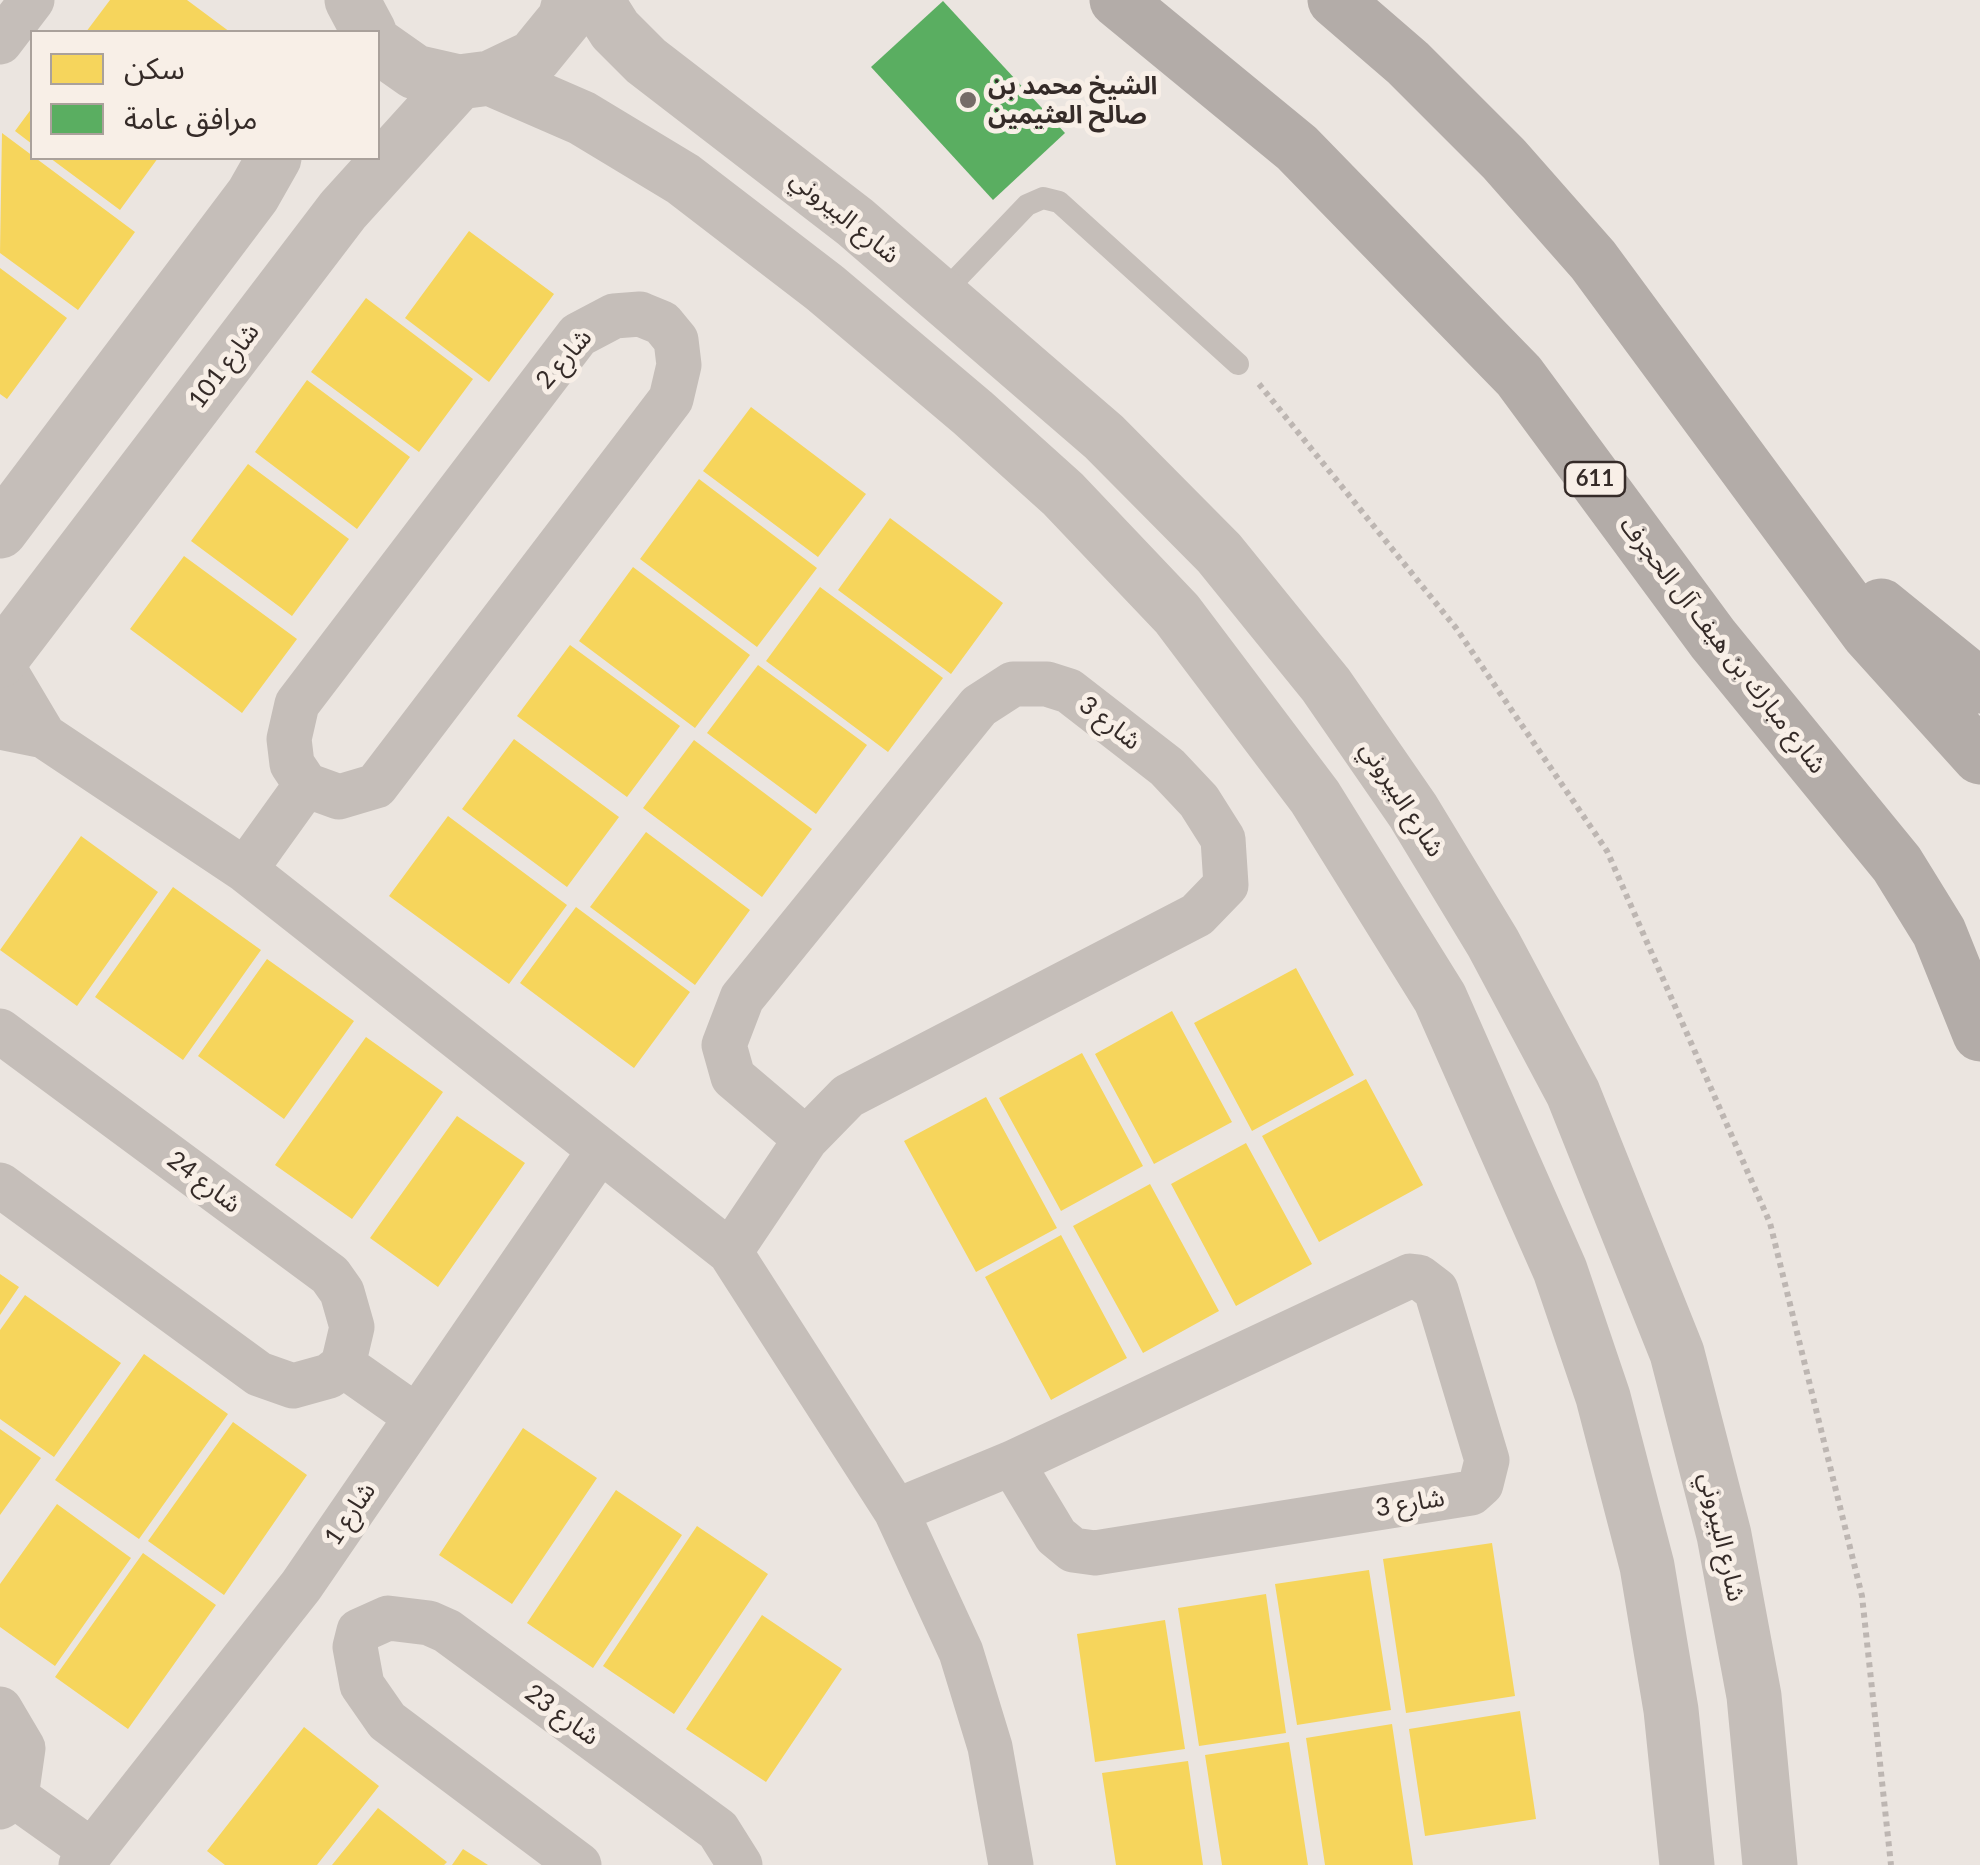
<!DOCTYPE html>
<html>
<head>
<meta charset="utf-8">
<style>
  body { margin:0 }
  #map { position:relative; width:1980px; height:1865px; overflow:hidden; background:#ebe5e0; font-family:Lato,"Noto Sans Arabic",sans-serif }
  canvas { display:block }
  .legend { position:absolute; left:30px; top:30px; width:350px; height:130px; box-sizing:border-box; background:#f8efe7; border:2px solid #aaa19b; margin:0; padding:12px 18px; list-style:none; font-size:30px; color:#352b28 }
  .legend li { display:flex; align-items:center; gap:20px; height:50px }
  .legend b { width:50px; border:2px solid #aaa19b }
</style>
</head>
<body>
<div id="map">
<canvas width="1980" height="1865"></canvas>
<ul class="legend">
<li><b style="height:28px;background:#f6d55c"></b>سكن</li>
<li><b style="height:28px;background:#5aae61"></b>مرافق عامة</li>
</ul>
</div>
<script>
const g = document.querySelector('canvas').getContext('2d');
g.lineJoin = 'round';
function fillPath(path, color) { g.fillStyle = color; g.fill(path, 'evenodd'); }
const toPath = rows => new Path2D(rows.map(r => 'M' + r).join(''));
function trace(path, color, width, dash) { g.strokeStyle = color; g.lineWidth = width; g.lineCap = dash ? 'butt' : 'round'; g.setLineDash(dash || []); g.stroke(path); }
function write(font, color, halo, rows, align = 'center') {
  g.font = font + ' Lato,"Noto Sans Arabic",sans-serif'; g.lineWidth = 10; g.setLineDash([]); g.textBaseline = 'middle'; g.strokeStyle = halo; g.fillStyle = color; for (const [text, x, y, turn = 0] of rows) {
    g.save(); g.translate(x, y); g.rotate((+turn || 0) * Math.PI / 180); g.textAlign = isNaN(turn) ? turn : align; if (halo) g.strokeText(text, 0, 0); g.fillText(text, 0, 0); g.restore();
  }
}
fillPath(toPath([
  [110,0,187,0,230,32,86,32],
  [32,108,32,144,15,131],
  [2,133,135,232,78,310,0,253],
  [50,158,158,158,120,210],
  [469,231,554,294,489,382,405,318],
  [0,268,67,318,7,399,0,394],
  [366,298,473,379,419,452,311,372],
  [307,380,410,457,357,529,255,452],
  [751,407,866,494,818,557,703,471],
  [248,464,349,539,292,616,191,541],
  [699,479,817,568,757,647,640,559],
  [890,518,1003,603,951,674,838,590],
  [184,556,297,639,242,713,130,629],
  [633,567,750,655,695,728,579,641],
  [820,587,943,678,888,752,766,661],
  [570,645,680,726,627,797,517,716],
  [758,665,867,745,816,814,707,733],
  [514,739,619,817,567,887,462,809],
  [694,740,812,829,762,897,643,808],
  [448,816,567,905,509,984,389,896],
  [646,832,750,910,695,985,590,907],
  [81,836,158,892,77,1006,0,950],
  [173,887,261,950,183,1060,95,997],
  [576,907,690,992,634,1068,520,983],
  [267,959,354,1021,284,1119,198,1056],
  [1296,968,1354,1075,1252,1131,1194,1023],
  [1172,1011,1232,1122,1154,1164,1095,1054],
  [366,1037,443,1092,352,1219,275,1165],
  [1082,1053,1143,1166,1061,1211,999,1098],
  [1366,1079,1423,1185,1319,1242,1262,1136],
  [986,1097,1057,1228,976,1272,904,1141],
  [457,1116,525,1163,438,1287,370,1238],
  [1246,1143,1312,1264,1236,1306,1171,1184],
  [1150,1184,1219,1311,1143,1353,1073,1226],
  [1061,1235,1127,1358,1051,1400,985,1277],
  [0,1274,19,1287,0,1315],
  [25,1295,121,1363,54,1457,0,1419,0,1330],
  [144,1354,228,1414,139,1539,55,1480],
  [233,1422,307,1475,224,1595,148,1541],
  [523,1428,597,1478,512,1604,439,1555],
  [0,1429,41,1458,0,1515],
  [616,1490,682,1535,593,1668,527,1623],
  [57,1504,131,1558,55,1666,0,1627,0,1584],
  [697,1526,768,1574,674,1714,603,1666],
  [1492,1543,1515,1696,1406,1713,1383,1559],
  [143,1553,216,1605,128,1729,55,1677],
  [1369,1570,1391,1710,1297,1725,1275,1584],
  [1266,1594,1286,1733,1199,1746,1178,1608],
  [762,1615,842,1669,766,1782,686,1729],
  [1165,1620,1185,1749,1095,1762,1077,1634],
  [1520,1711,1536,1819,1425,1836,1409,1729],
  [1392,1724,1413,1865,1325,1865,1306,1738],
  [304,1727,379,1786,317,1865,225,1865,207,1851],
  [1289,1742,1308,1865,1222,1865,1205,1755],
  [1188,1761,1203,1865,1116,1865,1102,1773],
  [378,1808,447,1862,444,1865,332,1865],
  [463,1849,488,1865,452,1865]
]), '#f6d55c');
fillPath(toPath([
  [943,1,1065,133,993,200,871,67]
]), '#5aae61');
trace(toPath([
  [1259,384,1456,628,1607,851,1770,1223,1862,1596,1891,1865]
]), '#bdb6b2', 6, [5, 5]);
trace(toPath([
  [941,295,1027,205,1043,198,1059,202,1238,364]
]), '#c5beb9', 22);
trace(toPath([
  [0,42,32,0],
  [640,314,662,323,676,340,679,365,671,399,376,786,339,797,306,785,292,764,289,739,297,704,578,335,614,316,640,314],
  [0,662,44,736],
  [0,727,44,736,245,870,730,1252,896,1511,961,1652,990,1747,1011,1865],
  [245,870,306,785],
  [0,1031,330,1275,342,1292,352,1327,343,1365,329,1376,293,1386,259,1374,0,1185],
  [730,1252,806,1139,848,1096,1197,915,1226,885,1223,839,1199,801,1167,767,1069,691,1047,684,1013,684,979,706,742,998,724,1045,733,1077,806,1139],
  [343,1365,417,1417],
  [896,1511,1012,1463,1410,1276,1419,1277,1436,1290,1487,1460,1481,1484,1471,1493,1095,1553,1073,1550,1056,1536,1012,1463],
  [0,1709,23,1748,16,1797,0,1807],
  [16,1797,92,1851],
  [81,1865,301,1586,600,1150],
  [579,1865,387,1721,362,1685,355,1647,359,1631,388,1618,429,1623,447,1631,718,1830,740,1865]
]), '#c5beb9', 45);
trace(toPath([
  [352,0,369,32],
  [596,0,615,30,646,61,855,222,1104,437,1219,553,1326,685,1413,811,1493,943,1573,1093,1677,1353,1724,1535,1754,1696,1770,1865],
  [378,46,415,72,459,82,490,78,534,57,565,19,570,0],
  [490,78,582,118,683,179,825,288,973,413,1063,494,1177,614,1315,797,1440,998,1560,1270,1603,1397,1647,1566,1671,1710,1687,1865],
  [0,531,253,195,274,158],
  [0,660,343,210,459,82]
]), '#c5beb9', 55);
trace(toPath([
  [1117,0,1297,148,1519,376,1713,639,1897,864,1939,932,1980,1034],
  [1335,0,1408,63,1504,159,1593,260,1868,633,1980,757],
  [1881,606,1980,686]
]), '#b3aca8', 55);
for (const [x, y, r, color] of [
  [968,100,10,"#756c68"]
]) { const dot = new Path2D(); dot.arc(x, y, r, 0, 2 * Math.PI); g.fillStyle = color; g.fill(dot); trace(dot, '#f8efe7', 4); }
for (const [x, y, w] of [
  [1595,479,60]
]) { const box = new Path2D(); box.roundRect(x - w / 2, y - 17, w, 34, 8); g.fillStyle = '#f8efe7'; g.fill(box); trace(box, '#352b28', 2.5); }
write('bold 22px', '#352b28', null, [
  ["611",1595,479]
]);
write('bold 25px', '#352b28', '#f8efe7', [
  ["الشيخ محمد بن",988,86],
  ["صالح العثيمين",988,115]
], 'left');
write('25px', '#352b28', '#f8efe7', [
  ["شارع البيروني",845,217,39],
  ["شارع 2",564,359,-49],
  ["شارع 101",224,366,-53],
  ["شارع مبارك بن هيف آل الحجرف",1723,645,52],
  ["شارع 3",1110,723,38],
  ["شارع البيروني",1402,799,57],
  ["شارع 24",204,1182,37],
  ["شارع 3",1410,1503,-9],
  ["شارع 1",350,1514,-56],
  ["شارع البيروني",1722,1537,77],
  ["شارع 23",562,1715,36]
]);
</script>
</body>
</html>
